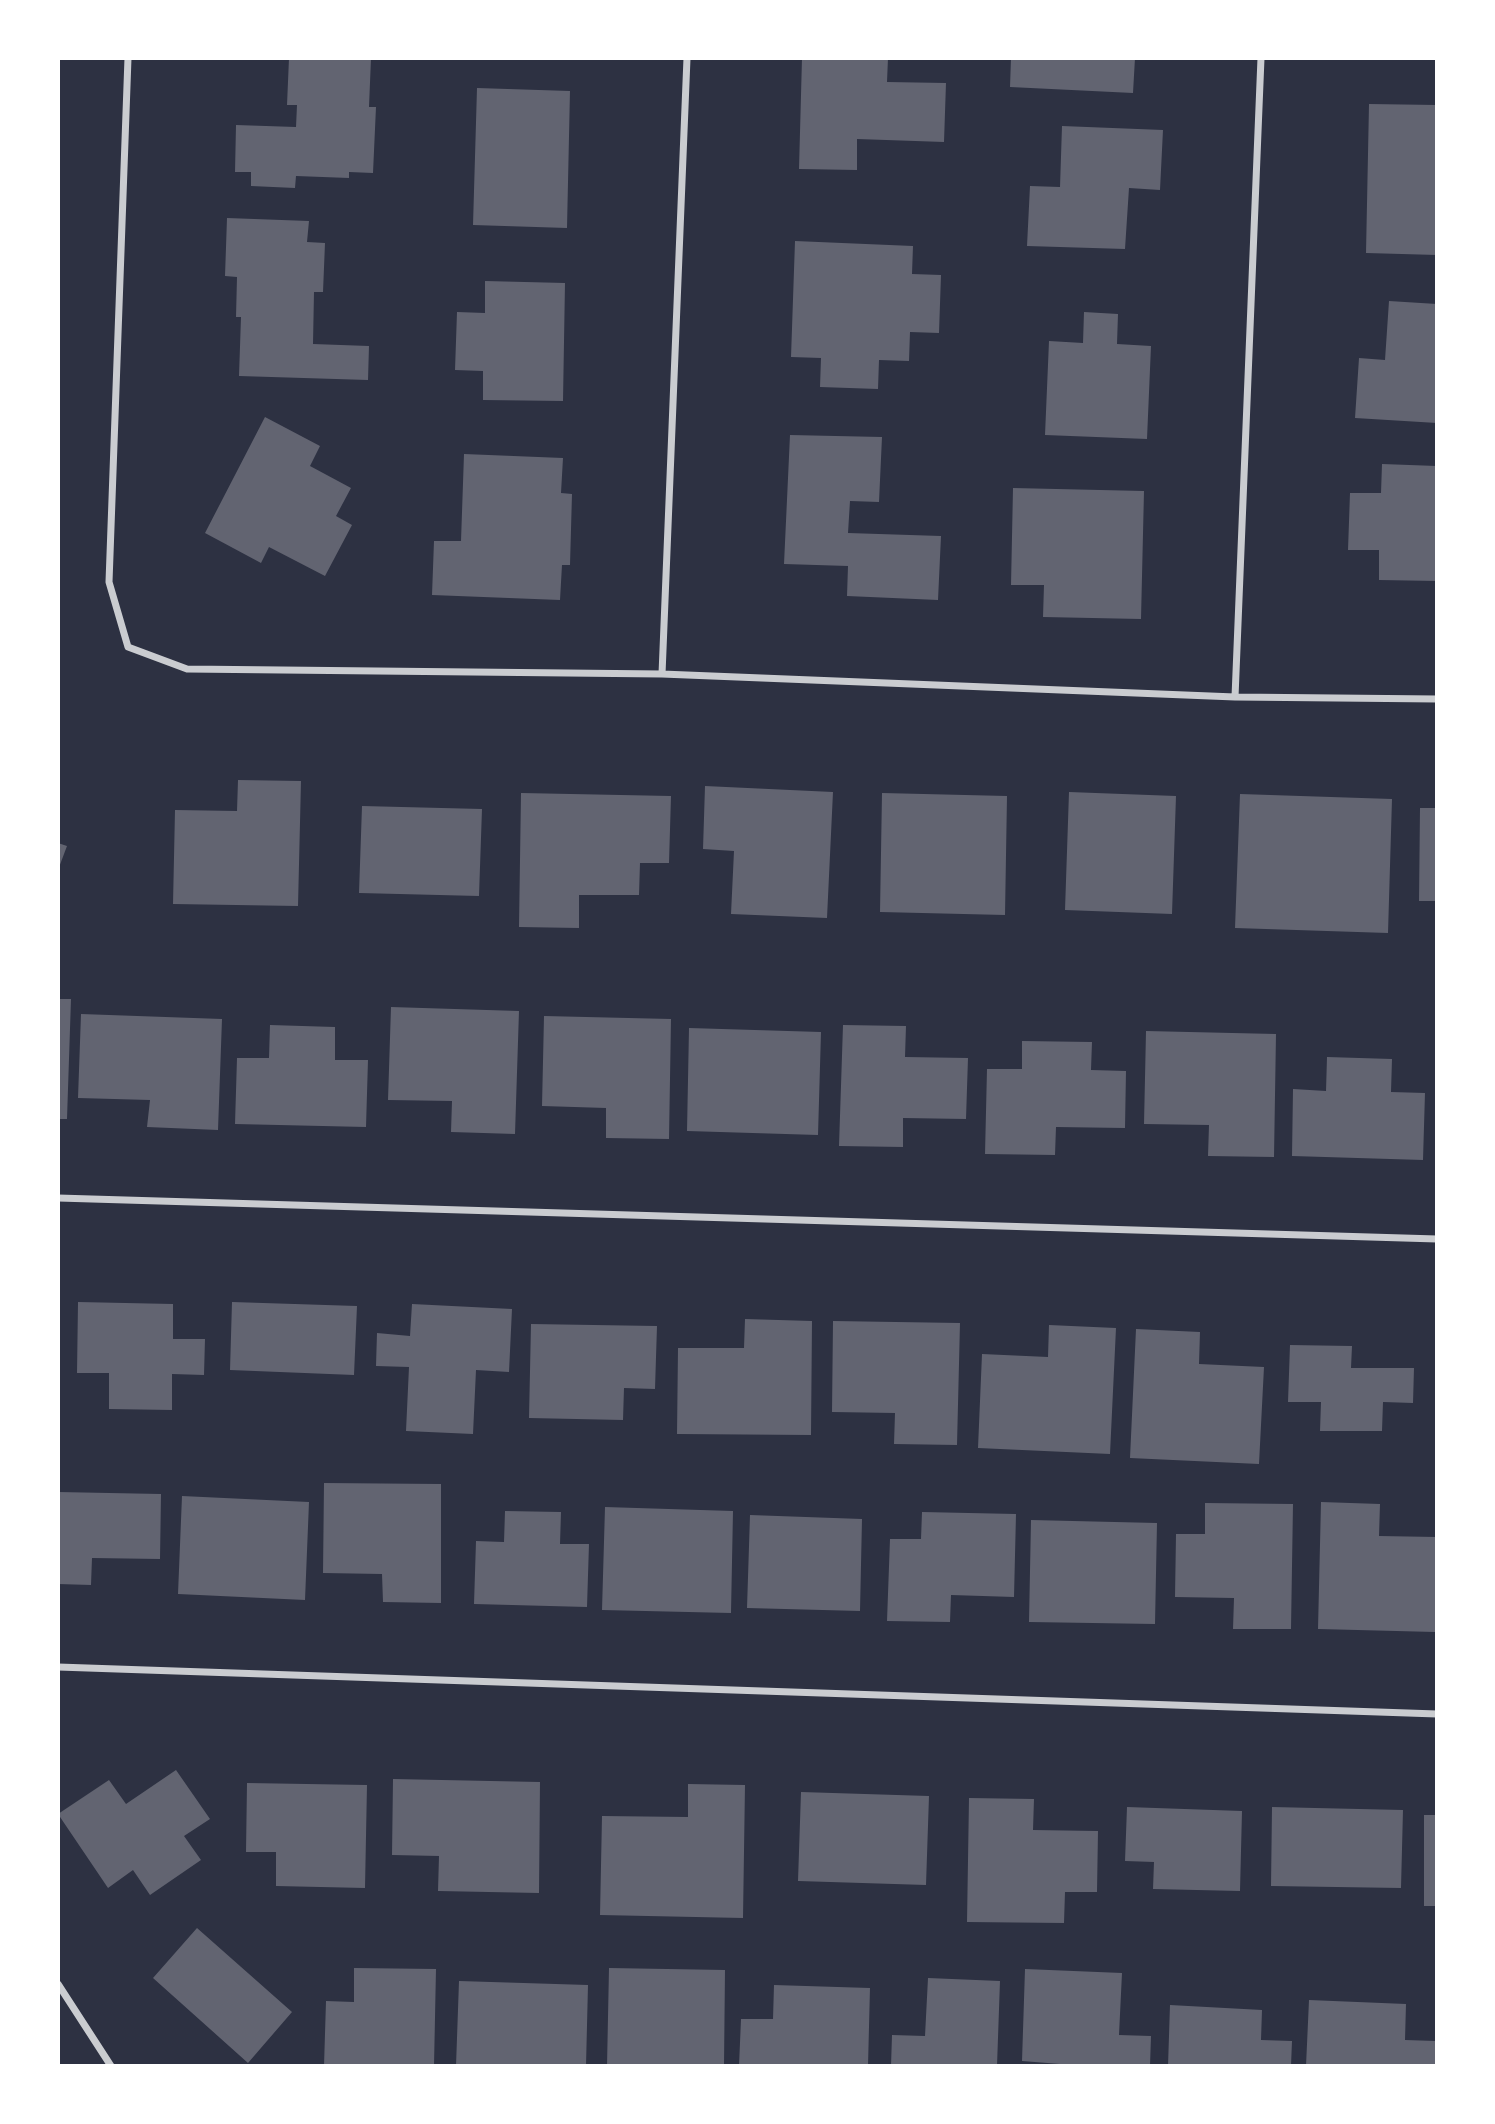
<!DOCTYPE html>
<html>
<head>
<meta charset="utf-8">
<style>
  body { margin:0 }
  #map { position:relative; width:1495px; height:2124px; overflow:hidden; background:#2d3142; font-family:"Space Grotesk",sans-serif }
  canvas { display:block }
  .frame { position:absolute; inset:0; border:60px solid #fff; pointer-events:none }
</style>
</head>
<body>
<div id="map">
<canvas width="1495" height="2124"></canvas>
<div class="frame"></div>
</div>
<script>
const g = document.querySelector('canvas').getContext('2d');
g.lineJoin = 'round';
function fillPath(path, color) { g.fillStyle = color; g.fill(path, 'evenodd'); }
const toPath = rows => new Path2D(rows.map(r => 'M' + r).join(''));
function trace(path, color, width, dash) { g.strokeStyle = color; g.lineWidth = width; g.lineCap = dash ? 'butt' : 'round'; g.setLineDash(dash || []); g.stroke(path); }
fillPath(toPath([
  [289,58,371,58,369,107,376,107,373,173,349,172,349,178,296,176,295,188,251,186,251,172,235,172,236,125,296,127,297,105,287,105],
  [802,58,888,58,887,82,946,83,944,142,857,139,857,170,799,169],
  [1011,58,1135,58,1133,93,1010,87],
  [477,88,570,91,567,228,473,225],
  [1369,104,1437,105,1437,255,1366,253],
  [1062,126,1163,130,1160,190,1129,188,1125,249,1027,246,1030,186,1060,187],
  [227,218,309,221,307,242,325,243,323,292,314,292,313,344,369,346,368,380,239,376,241,317,236,317,237,277,225,276],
  [795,241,913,246,912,274,941,275,939,333,910,332,909,361,879,360,878,389,820,387,821,358,791,357],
  [485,281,565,283,563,401,483,400,483,371,455,370,457,312,485,313],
  [1389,301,1437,304,1437,423,1355,418,1359,358,1385,360],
  [1084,312,1118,314,1117,344,1151,346,1147,439,1045,435,1049,341,1083,343],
  [265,417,320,446,310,466,351,488,336,516,352,525,325,576,269,547,261,563,205,533],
  [790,435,882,437,879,502,850,501,848,533,941,536,938,600,847,596,848,566,784,564],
  [464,454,563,458,561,493,572,494,570,565,562,565,560,600,432,595,434,541,461,541],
  [1382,464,1437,466,1437,581,1379,580,1379,550,1348,550,1350,493,1381,493],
  [1013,488,1144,491,1141,619,1043,617,1044,585,1011,585],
  [238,780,301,781,298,906,173,904,175,810,237,811],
  [705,786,833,792,827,918,731,914,734,851,703,849],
  [1069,792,1176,796,1172,914,1065,910],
  [521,793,671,796,669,863,640,863,639,895,579,895,579,928,519,927],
  [882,793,1007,796,1005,915,880,912],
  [1240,794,1392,799,1388,933,1235,928],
  [362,806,482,809,479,896,359,893],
  [1420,808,1437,808,1437,901,1419,901],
  [58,843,67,846,58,870],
  [58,999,71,999,67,1119,58,1119],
  [391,1007,519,1011,515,1134,451,1132,452,1101,388,1100],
  [81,1014,222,1019,218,1130,147,1127,150,1100,78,1098],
  [544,1016,671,1019,669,1139,606,1138,606,1108,542,1106],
  [270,1025,335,1027,335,1060,368,1060,366,1127,235,1124,237,1058,269,1058],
  [843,1025,906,1026,905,1057,968,1058,966,1119,903,1118,903,1147,839,1146],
  [689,1028,821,1032,818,1135,687,1131],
  [1146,1031,1276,1034,1274,1157,1208,1156,1209,1125,1144,1124],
  [1022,1041,1092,1042,1091,1070,1126,1071,1125,1128,1056,1127,1055,1155,985,1154,987,1069,1022,1069],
  [1327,1057,1392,1059,1391,1092,1425,1093,1423,1160,1292,1156,1293,1089,1326,1091],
  [78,1302,173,1304,173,1339,205,1339,204,1375,172,1374,172,1410,109,1409,109,1373,77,1373],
  [232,1302,357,1306,354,1375,230,1370],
  [412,1304,512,1309,509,1372,476,1370,473,1434,406,1431,409,1367,376,1366,377,1333,410,1336],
  [745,1319,812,1321,811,1435,677,1434,678,1348,744,1348],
  [833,1321,960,1323,957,1445,894,1444,895,1413,832,1412],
  [531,1324,657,1326,655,1389,624,1388,623,1420,529,1418],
  [1049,1325,1116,1328,1110,1454,978,1448,982,1354,1048,1357],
  [1136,1329,1200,1332,1199,1364,1264,1367,1259,1464,1130,1458],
  [1290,1345,1352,1346,1351,1368,1414,1368,1413,1403,1383,1402,1382,1431,1320,1431,1321,1402,1288,1402],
  [324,1483,441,1484,441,1603,383,1602,382,1574,323,1573],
  [58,1492,161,1494,160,1559,92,1558,91,1585,58,1584],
  [182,1496,309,1502,305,1600,178,1594],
  [1321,1502,1380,1504,1379,1536,1437,1537,1435,1632,1318,1629],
  [1205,1503,1293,1504,1291,1629,1233,1629,1234,1598,1175,1597,1176,1534,1205,1534],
  [605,1507,733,1511,731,1613,602,1610],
  [505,1511,561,1512,560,1544,589,1544,587,1607,474,1604,476,1541,504,1542],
  [922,1512,1016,1514,1014,1597,951,1595,950,1622,887,1621,890,1539,921,1539],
  [750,1515,862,1519,860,1611,747,1608],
  [1031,1520,1157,1523,1155,1624,1029,1622],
  [176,1770,210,1819,184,1836,201,1860,150,1895,133,1870,108,1888,58,1814,109,1780,126,1804],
  [393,1779,540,1782,539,1893,438,1891,439,1856,392,1855],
  [247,1783,367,1785,365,1888,276,1886,276,1852,246,1852],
  [688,1784,745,1785,743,1918,600,1915,602,1816,688,1817],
  [801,1792,929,1796,926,1885,798,1881],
  [969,1798,1034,1799,1033,1830,1098,1831,1097,1892,1065,1892,1064,1923,967,1922],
  [1127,1807,1242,1811,1240,1891,1153,1889,1154,1862,1125,1861],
  [1272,1807,1403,1810,1401,1888,1271,1886],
  [1424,1815,1437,1815,1437,1906,1424,1906],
  [197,1928,292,2012,248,2063,153,1978],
  [354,1968,436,1969,434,2066,324,2066,326,2001,354,2002],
  [609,1968,725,1970,724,2066,607,2066],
  [1025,1969,1122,1973,1119,2035,1151,2036,1150,2066,1085,2066,1022,2061],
  [928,1978,1000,1981,997,2066,891,2066,892,2035,925,2036],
  [459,1981,588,1985,586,2066,456,2066],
  [774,1985,870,1988,868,2066,739,2066,741,2019,773,2019],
  [1309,2000,1406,2004,1405,2040,1436,2041,1436,2066,1306,2066],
  [1170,2005,1262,2010,1261,2040,1292,2041,1291,2066,1168,2066]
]), '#626471');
trace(toPath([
  [128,58,109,582,128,647,187,669,662,674,1235,697,1437,699],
  [662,674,687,58],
  [1235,697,1261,58],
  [58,1198,1437,1239],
  [58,1667,1437,1714],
  [58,1984,111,2066]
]), '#caccd0', 7);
</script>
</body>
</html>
